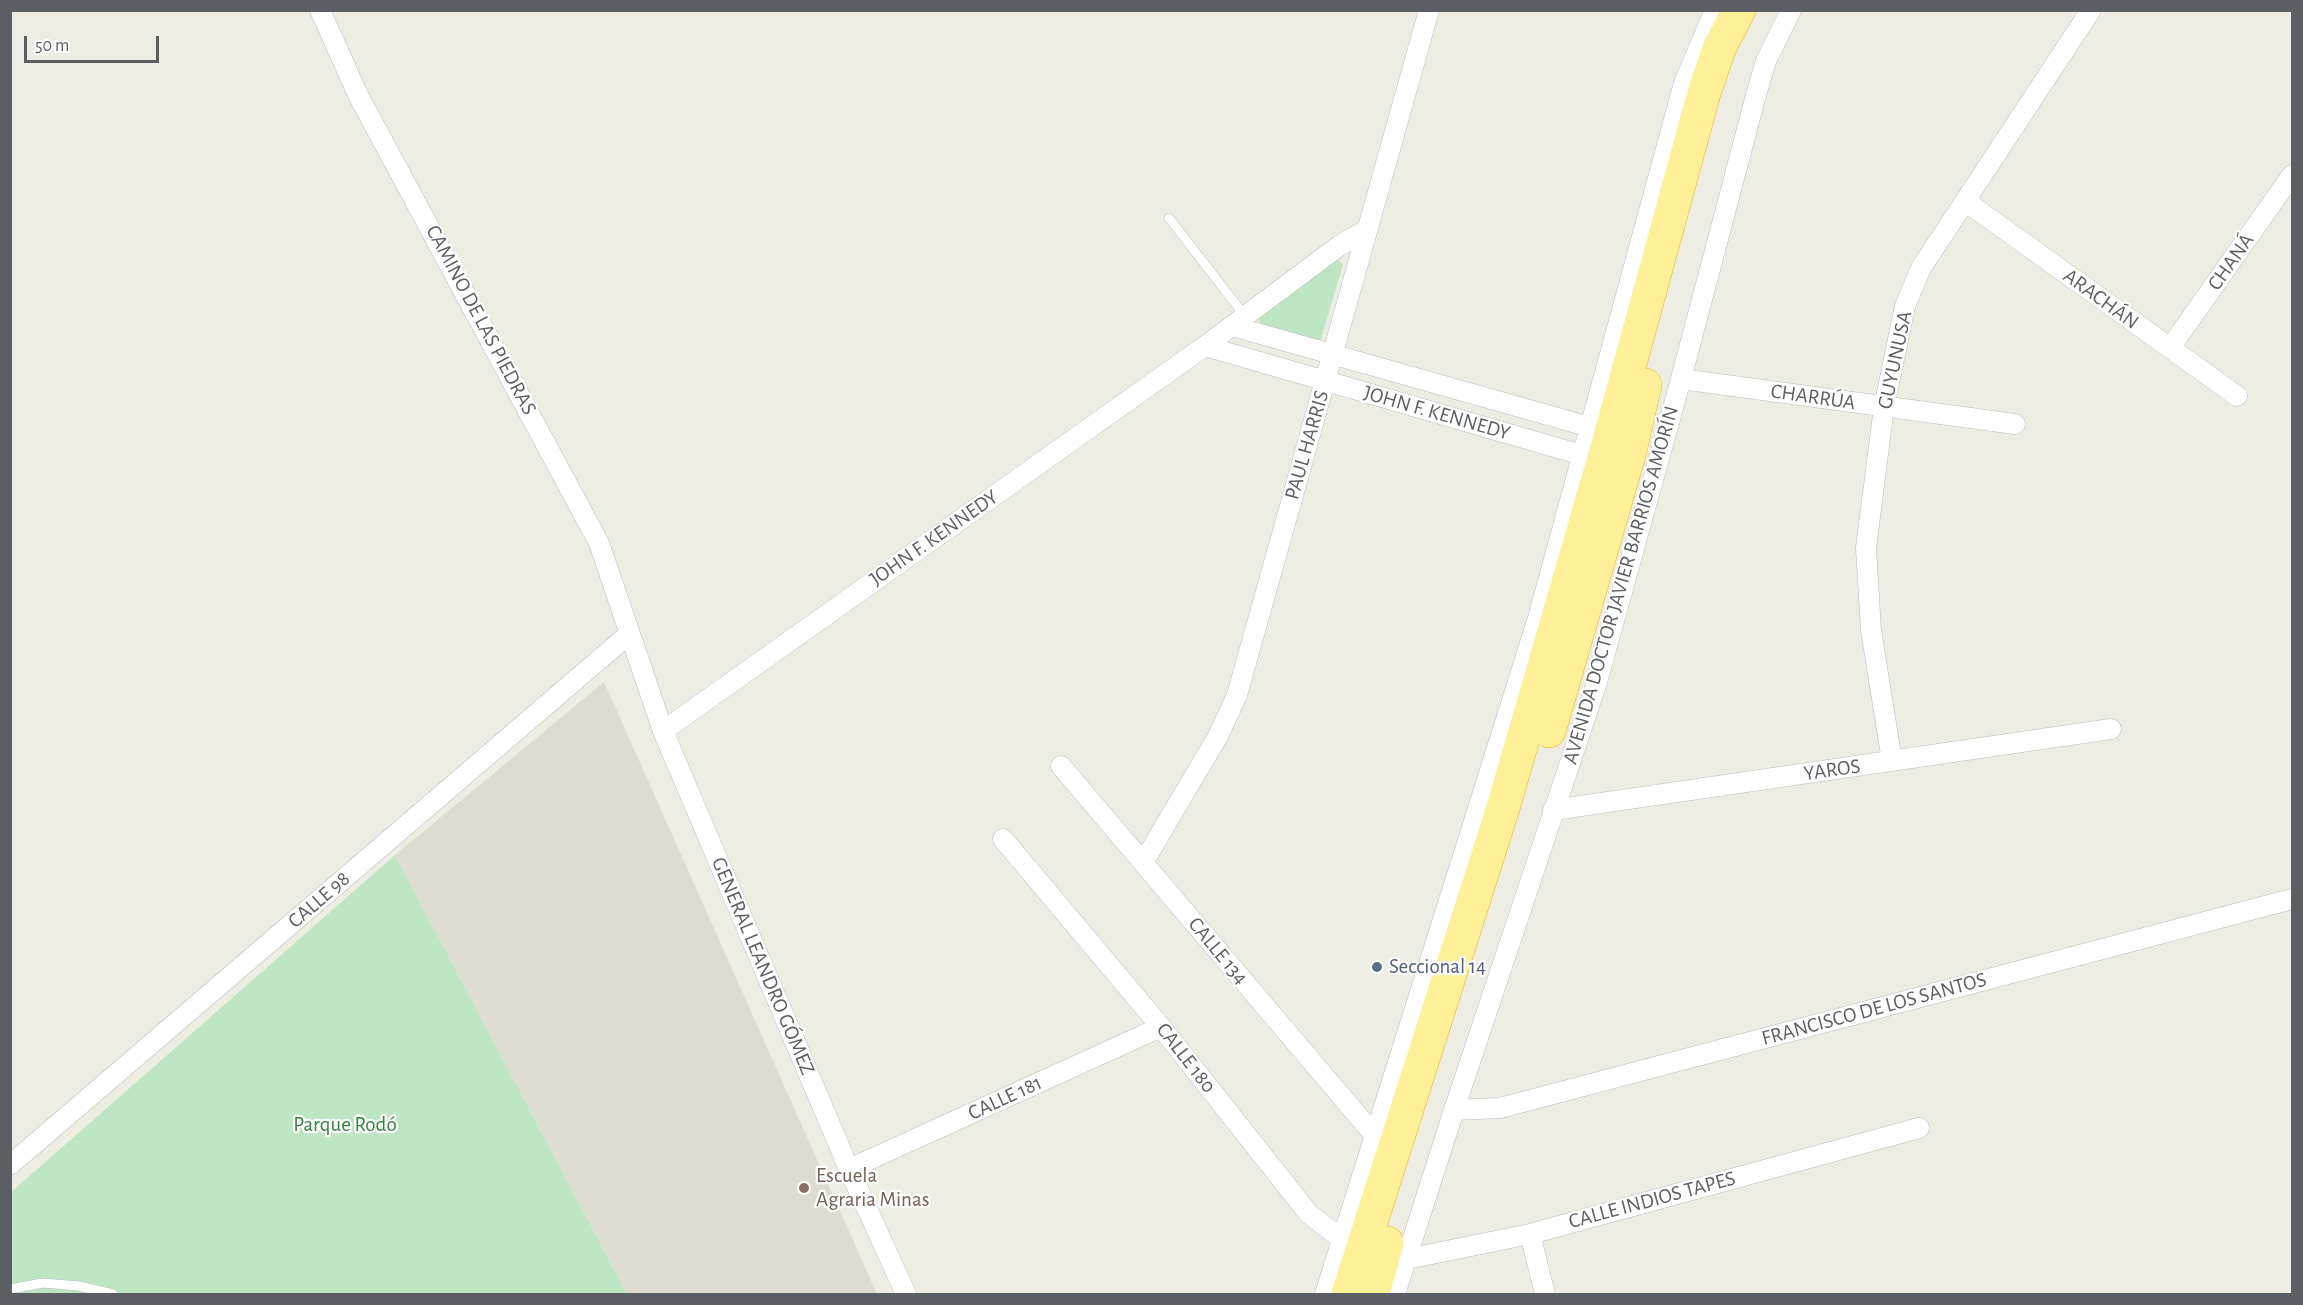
<!DOCTYPE html>
<html>
<head>
<meta charset="utf-8">
<style>
  body { margin:0 }
  #map { position:relative; width:2303px; height:1305px; overflow:hidden; background:#eeede3; font-family:"Alegreya Sans",sans-serif }
  canvas { display:block }
  .frame { position:absolute; inset:0; border:12px solid #5b5f64; pointer-events:none }
  .scale { position:absolute; left:24px; top:36px; width:135px; height:27px; box-sizing:border-box; border:3px solid #5b5f64; border-top:0; padding-left:8px; font-size:18px; line-height:21px; white-space:nowrap; color:#5b5f64; -webkit-text-stroke:4px #fff; paint-order:stroke }
</style>
</head>
<body>
<div id="map">
<canvas width="2303" height="1305"></canvas>
<div class="frame"></div>
<div class="scale">50 m</div>
</div>
<script>
const g = document.querySelector('canvas').getContext('2d');
g.lineJoin = 'round';
function fillPath(path, color) { g.fillStyle = color; g.fill(path, 'evenodd'); }
const toPath = rows => new Path2D(rows.map(r => 'M' + r).join(''));
function trace(path, color, width, dash) { g.strokeStyle = color; g.lineWidth = width; g.lineCap = dash ? 'butt' : 'round'; g.setLineDash(dash || []); g.stroke(path); }
function write(font, color, halo, rows, align = 'center') {
  g.font = font + ' "Alegreya Sans",sans-serif'; g.lineWidth = 4.5; g.setLineDash([]); g.textBaseline = 'middle'; g.strokeStyle = halo; g.fillStyle = color; for (const [text, x, y, turn = 0] of rows) {
    g.save(); g.translate(x, y); g.rotate((+turn || 0) * Math.PI / 180); g.textAlign = isNaN(turn) ? turn : align; if (halo) g.strokeText(text, 0, 0); g.fillText(text, 0, 0); g.restore();
  }
}
fillPath(toPath([
  [604,682,877,1294,627,1294,395,855]
]), '#dedcd1');
fillPath(toPath([
  [1332,259,1339,261,1343,265,1321,339,1314,342,1262,327,1259,320,1262,311],
  [395,855,627,1294,11,1294,10,1193]
]), '#bfe6c2');
const service = toPath([
  [1169,218,1245,316],
  [10,1289,43,1283,79,1286,113,1294]
]);
const minor = toPath([
  [320,10,358,95,599,543,663,731,849,1169,906,1294],
  [1965,201,2237,396],
  [1232,326,1590,427,1594,438],
  [1205,346,1582,455,1593,448],
  [2170,348,2292,175],
  [1681,379,2015,424],
  [663,731,1205,346,1339,246,1368,229],
  [1892,761,1871,630,1866,548,1884,407,1905,306,1921,268,2091,10],
  [1061,766,1376,1137],
  [1553,810,2111,729],
  [1003,839,1161,1027,1309,1214,1351,1246],
  [1143,863,1218,736,1237,695,1429,10],
  [1454,1110,1500,1108,2292,899],
  [10,1165,628,635],
  [849,1169,1161,1027],
  [1530,1234,1545,1294],
  [1397,1258,1407,1259,1530,1234,1919,1128],
  [1325,1294,1538,618,1684,83,1715,10],
  [1395,1294,1454,1110,1597,682,1681,379,1756,95,1766,61,1791,10]
]);
const trunk = toPath([
  [1549,731,1629,455,1645,385],
  [1348,1294,1503,808,1607,448,1704,93,1719,49,1739,10],
  [1373,1294,1387,1243]
]);
trace(service, '#b8bbc0', 10);
trace(minor, '#b8bbc0', 21);
trace(trunk, '#f2b700', 34);
trace(service, '#fff', 9);
trace(minor, '#fff', 20);
trace(trunk, '#fef099', 33);
for (const [x, y, r, color] of [
  [1377,967,6,"#5c6f8a"],
  [804,1188,6,"#8d6e63"]
]) { const dot = new Path2D(); dot.arc(x, y, r, 0, 2 * Math.PI); g.fillStyle = color; g.fill(dot); trace(dot, '#fff', 2); }
write('21px', '#5b5f64', '#fff', [
  ["CHANÁ",2231,262,-55],
  ["ARACHÁN",2101,299,36],
  ["CAMINO DE LAS PIEDRAS",481,320,62],
  ["GUYUNUSA",1895,360,-78],
  ["CHARRÚA",1813,397,8],
  ["JOHN F. KENNEDY",1437,413,16],
  ["PAUL HARRIS",1307,445,-74],
  ["JOHN F. KENNEDY",934,538,-35],
  ["AVENIDA DOCTOR JAVIER BARRIOS AMORÍN",1621,585,-74],
  ["YAROS",1832,770,-8],
  ["CALLE 98",319,900,-41],
  ["CALLE 134",1218,951,50],
  ["GENERAL LEANDRO GÓMEZ",763,966,67],
  ["FRANCISCO DE LOS SANTOS",1874,1009,-15],
  ["CALLE 180",1186,1058,52],
  ["CALLE 181",1005,1098,-25],
  ["CALLE INDIOS TAPES",1652,1200,-15]
]);
write('21px', '#4e5e75', '#fff', [
  ["Seccional 14",1389,967]
], 'left');
write('21px', '#33843d', '#fff', [
  ["Parque Rodó",345,1125]
]);
write('21px', '#785e54', '#fff', [
  ["Escuela",816,1176],
  ["Agraria Minas",816,1200]
], 'left');
</script>
</body>
</html>
